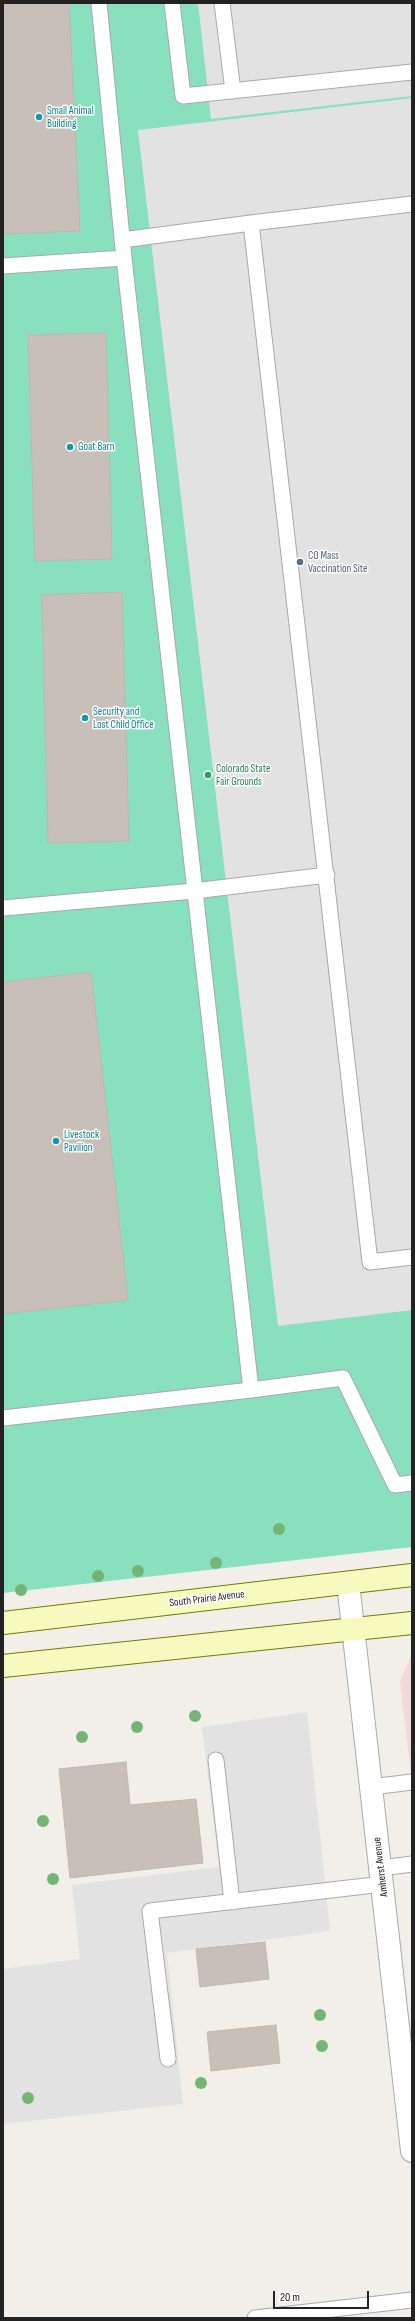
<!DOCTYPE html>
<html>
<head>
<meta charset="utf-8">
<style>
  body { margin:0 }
  #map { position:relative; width:415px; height:2321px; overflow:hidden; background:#f2efe9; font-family:"Sofia Sans Condensed",sans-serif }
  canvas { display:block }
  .frame { position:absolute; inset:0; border:4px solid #222; pointer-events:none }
  .scale { position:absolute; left:273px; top:2291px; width:96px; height:18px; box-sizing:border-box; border:2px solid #222; border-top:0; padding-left:5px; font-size:12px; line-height:14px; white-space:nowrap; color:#222; -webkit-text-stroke:3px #fff; paint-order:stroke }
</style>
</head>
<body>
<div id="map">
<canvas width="415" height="2321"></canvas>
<div class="frame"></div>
<div class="scale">20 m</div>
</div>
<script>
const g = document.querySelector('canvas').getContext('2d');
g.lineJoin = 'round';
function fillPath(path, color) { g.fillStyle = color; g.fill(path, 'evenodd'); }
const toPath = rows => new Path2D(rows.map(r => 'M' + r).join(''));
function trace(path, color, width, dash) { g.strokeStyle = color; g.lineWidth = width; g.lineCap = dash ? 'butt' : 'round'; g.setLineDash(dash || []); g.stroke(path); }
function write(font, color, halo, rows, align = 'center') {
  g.font = font + ' "Sofia Sans Condensed",sans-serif'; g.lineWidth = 3; g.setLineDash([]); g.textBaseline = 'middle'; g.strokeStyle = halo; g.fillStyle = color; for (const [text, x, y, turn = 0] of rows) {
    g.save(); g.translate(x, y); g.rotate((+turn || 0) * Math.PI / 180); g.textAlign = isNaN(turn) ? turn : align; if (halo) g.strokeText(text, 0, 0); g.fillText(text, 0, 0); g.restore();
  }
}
fillPath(toPath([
  [410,1657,412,1657,412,1782,400,1682]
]), '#f2dad9');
fillPath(toPath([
  [3,3,412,3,412,1547,3,1593]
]), '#88e0be');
fillPath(toPath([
  [198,3,412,3,412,96,211,119],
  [412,98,412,1310,278,1326,138,130],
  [307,1712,330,1931,167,1953,183,2104,3,2124,3,1969,80,1959,72,1885,219,1867,202,1727]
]), '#e2e2e2');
const building = toPath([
  [3,3,69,3,80,231,3,234,3,3],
  [106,333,112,559,35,561,28,335,106,333],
  [122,592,129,841,48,843,42,595,122,592],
  [91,972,128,1300,3,1314,3,982,91,972],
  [126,1762,130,1805,196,1799,203,1863,70,1878,59,1769,126,1762],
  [265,1942,269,1979,200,1987,196,1949,265,1942],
  [276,2025,280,2063,211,2071,207,2032,276,2025]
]);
fillPath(building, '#c7bfb8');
trace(building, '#c4b6ab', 1);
const service = toPath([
  [172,3,183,96,412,72],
  [222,3,233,91],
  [412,204,251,223,370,1262,412,1257],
  [122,240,251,223],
  [3,266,124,258],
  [3,908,194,891,327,875],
  [251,1390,343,1378,395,1485,412,1483],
  [3,1418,251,1390,124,258,99,3],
  [216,1760,232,1902],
  [371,1787,412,1782],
  [381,1868,412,1864],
  [168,2059,150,1911,383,1884],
  [255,2318,412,2300]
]);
const tertiary = toPath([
  [348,1583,412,2151]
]);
const secondary = toPath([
  [3,1623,412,1575],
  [3,1666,412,1623]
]);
trace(service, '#a9a9a9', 17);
trace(tertiary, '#a9a9a9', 24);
trace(secondary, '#707d05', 24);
trace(service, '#fff', 15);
trace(tertiary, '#fff', 22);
trace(secondary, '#f7fabf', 22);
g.fillStyle = '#74b475';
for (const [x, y] of [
  [279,1529],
  [216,1563],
  [138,1571],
  [98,1576],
  [21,1590],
  [195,1716],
  [137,1727],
  [82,1737],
  [43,1821],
  [53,1879],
  [320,2015],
  [322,2046],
  [201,2083],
  [28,2098]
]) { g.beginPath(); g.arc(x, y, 6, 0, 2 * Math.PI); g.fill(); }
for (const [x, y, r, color] of [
  [39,117,4,"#0f9aa8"],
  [70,447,4,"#0f9aa8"],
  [300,562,4,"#5c6f8a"],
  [85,718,4,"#0f9aa8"],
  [208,775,4,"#2e9e5b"],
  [56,1141,4,"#0f9aa8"]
]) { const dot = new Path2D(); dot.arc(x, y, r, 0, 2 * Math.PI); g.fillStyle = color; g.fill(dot); trace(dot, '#fff', 1.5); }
write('11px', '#0d838f', '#fff', [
  ["Small Animal",47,111],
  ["Building",47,124],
  ["Goat Barn",78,447],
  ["Security and",93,712],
  ["Lost Child Office",93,725],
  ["Livestock",64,1135],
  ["Pavilion",64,1148]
], 'left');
write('11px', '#4e5e75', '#fff', [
  ["CO Mass",308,556],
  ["Vaccination Site",308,569]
], 'left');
write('11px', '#27864d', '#fff', [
  ["Colorado State",216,769],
  ["Fair Grounds",216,782]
], 'left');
write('11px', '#222', '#fff', [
  ["South Prairie Avenue",207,1599,-7],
  ["Amherst Avenue",381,1867,-97]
]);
</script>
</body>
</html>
